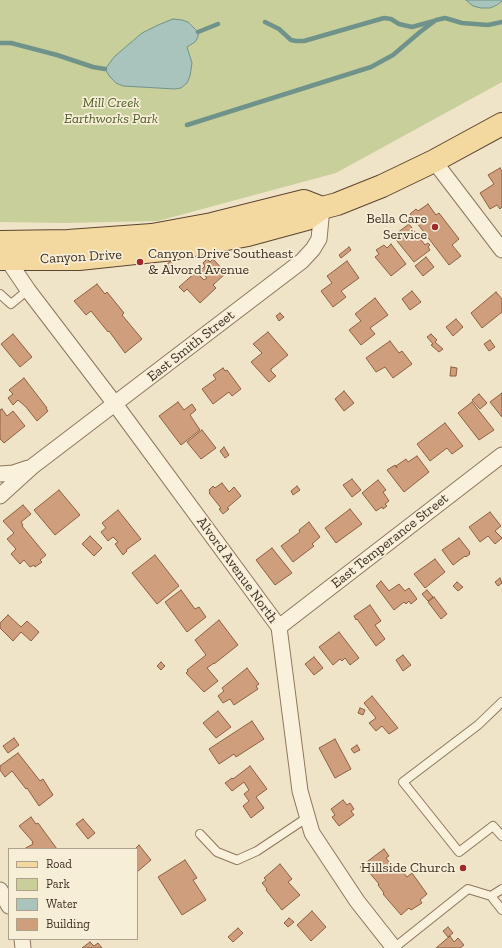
<!DOCTYPE html>
<html>
<head>
<meta charset="utf-8">
<style>
  body { margin:0 }
  #map { position:relative; width:502px; height:948px; overflow:hidden; background:#f0e4c8; font-family:"Zilla Slab",serif }
  canvas { display:block }
  .legend { position:absolute; left:8px; top:848px; width:130px; height:92px; box-sizing:border-box; background:#f7eed8; border:1px solid #ada18e; margin:0; padding:5px 7px; list-style:none; font-size:12px; color:#3d2e20 }
  .legend li { display:flex; align-items:center; gap:8px; height:20px }
  .legend b { width:20px; border:1px solid #ada18e }
</style>
</head>
<body>
<div id="map">
<canvas width="502" height="948"></canvas>
<ul class="legend">
<li><b style="height:5px;background:#f3d9a0"></b>Road</li>
<li><b style="height:11px;background:#c9cf9b"></b>Park</li>
<li><b style="height:11px;background:#a9c4bc"></b>Water</li>
<li><b style="height:11px;background:#cf9f7d"></b>Building</li>
</ul>
</div>
<script>
const g = document.querySelector('canvas').getContext('2d');
g.lineJoin = 'round';
function fillPath(path, color) { g.fillStyle = color; g.fill(path, 'evenodd'); }
const toPath = rows => new Path2D(rows.map(r => 'M' + r).join(''));
function trace(path, color, width, dash) { g.strokeStyle = color; g.lineWidth = width; g.lineCap = dash ? 'butt' : 'round'; g.setLineDash(dash || []); g.stroke(path); }
function write(font, color, halo, rows, align = 'center') {
  g.font = font + ' "Zilla Slab",serif'; g.lineWidth = 3.5; g.setLineDash([]); g.textBaseline = 'middle'; g.strokeStyle = halo; g.fillStyle = color; for (const [text, x, y, turn = 0] of rows) {
    g.save(); g.translate(x, y); g.rotate((+turn || 0) * Math.PI / 180); g.textAlign = isNaN(turn) ? turn : align; if (halo) g.strokeText(text, 0, 0); g.fillText(text, 0, 0); g.restore();
  }
}
fillPath(toPath([
  [0,0,502,0,502,82,336,173,158,221,65,223,0,222]
]), '#c9cf9b');
const water = toPath([
  [466,0,502,0,502,1,497,5,490,8,481,8,473,6,466,0],
  [173,19,182,20,188,22,198,32,198,37,195,42,187,47,192,63,190,76,187,83,181,88,175,89,123,86,116,83,110,77,105,69,115,56,142,33,158,25,173,19]
]);
fillPath(water, '#a9c4bc');
trace(water, '#6f938a', 1);
trace(toPath([
  [265,22,279,29,291,40,296,41,304,41,384,18,391,19,399,24,412,27,434,21],
  [198,32,218,24],
  [0,43,11,43,57,55,93,67,105,69],
  [187,125,371,67,393,55,420,32,436,20,445,18,462,23,488,25,502,22]
]), '#6f938a', 4.5);
const building = toPath([
  [500,168,502,171,502,207,500,209,497,205,490,209,480,193,494,184,488,175,500,168],
  [428,204,436,215,439,213,459,239,452,245,461,256,449,265,410,214,416,209,418,211,428,204],
  [409,224,425,245,428,243,430,245,428,247,430,250,414,262,393,236,409,224],
  [391,244,406,264,391,276,375,257,379,254,376,250,384,245,387,248,391,244],
  [349,247,351,250,341,258,339,255,349,247],
  [426,257,434,267,423,276,415,266,426,257],
  [207,259,210,262,213,259,226,273,213,285,216,288,200,303,187,289,184,292,179,287,196,272,204,280,207,278,200,271,205,266,203,263,207,259],
  [171,261,176,269,171,272,167,264,171,261],
  [347,261,359,278,341,291,346,297,333,307,321,291,332,283,327,276,347,261],
  [97,284,105,294,107,292,124,313,122,315,142,339,125,353,109,331,108,332,91,311,86,315,74,301,97,284],
  [412,291,421,302,410,310,402,299,412,291],
  [496,292,502,299,502,312,482,328,471,313,496,292],
  [375,298,388,315,370,328,375,334,361,345,349,330,361,321,355,314,375,298],
  [280,313,284,317,279,321,276,316,280,313],
  [456,319,463,327,453,336,446,327,456,319],
  [268,332,288,355,271,369,271,371,276,376,269,382,251,362,262,353,253,344,268,332],
  [13,334,32,357,20,367,1,344,13,334],
  [431,334,437,340,435,342,443,349,439,352,431,345,433,344,427,337,431,334],
  [490,340,495,347,489,351,484,344,490,340],
  [390,341,399,353,402,351,412,364,393,378,385,367,376,372,366,358,390,341],
  [451,367,457,368,456,376,450,376,451,367],
  [223,368,225,371,227,370,241,389,232,396,229,392,213,404,202,389,216,379,213,375,223,368],
  [24,378,47,408,46,408,48,411,37,421,26,407,18,400,13,405,8,398,13,394,9,390,24,378],
  [344,391,354,403,344,411,335,399,344,391],
  [502,393,502,417,490,402,502,393],
  [479,394,487,403,480,409,472,400,479,394],
  [178,402,184,410,192,404,196,410,190,415,200,430,181,445,159,416,178,402],
  [472,402,494,430,479,440,458,413,472,402],
  [2,409,7,416,13,411,25,426,4,443,0,439,0,410,2,409],
  [445,423,463,446,452,454,447,448,430,461,417,444,445,423],
  [202,430,216,448,201,459,187,442,202,430],
  [224,447,229,455,225,458,220,451,224,447],
  [417,456,429,472,404,492,387,470,395,465,397,468,396,466,406,459,408,462,417,456],
  [352,479,361,490,352,497,343,485,352,479],
  [378,480,386,490,383,492,389,501,385,504,387,506,383,509,382,507,376,511,362,493,378,480],
  [222,483,229,492,234,487,241,496,227,508,229,509,223,514,219,509,221,508,209,493,210,492,209,490,213,486,215,488,222,483],
  [297,486,300,490,293,495,291,491,297,486],
  [59,490,80,515,55,535,34,510,59,490],
  [23,505,31,514,21,522,23,525,22,526,46,555,40,560,42,562,35,567,34,565,30,567,24,560,20,564,11,554,16,549,7,539,14,533,3,521,23,505],
  [350,509,362,524,336,543,325,528,350,509],
  [118,510,141,539,126,550,127,551,123,555,115,544,118,542,113,537,108,541,101,532,106,528,102,523,118,510],
  [490,512,501,526,495,531,502,538,495,544,488,536,480,542,469,527,490,512],
  [309,522,320,537,312,544,314,546,293,562,281,546,300,532,299,530,309,522],
  [90,536,102,548,94,556,82,544,90,536],
  [459,538,470,552,469,553,470,554,466,557,465,556,453,565,442,550,459,538],
  [272,548,292,573,275,585,256,560,272,548],
  [155,555,179,586,157,604,132,573,155,555],
  [435,559,445,572,425,588,414,574,435,559],
  [500,578,502,583,498,586,495,582,500,578],
  [381,581,389,591,399,584,405,591,409,588,417,599,411,604,409,601,406,604,404,602,394,610,376,586,381,581],
  [457,582,463,587,458,591,453,586,457,582],
  [181,590,195,609,199,607,206,617,187,632,165,602,181,590],
  [427,590,433,597,428,601,422,594,427,590],
  [434,597,447,614,441,619,428,602,434,597],
  [370,605,381,621,375,625,385,639,376,646,357,619,356,620,354,616,370,605],
  [8,615,21,627,27,621,39,632,31,641,21,632,13,641,0,628,0,623,8,615],
  [219,620,238,645,214,664,214,663,207,668,218,681,204,692,186,673,188,671,187,670,206,655,195,640,219,620],
  [339,632,359,658,350,665,345,658,342,661,340,659,333,665,319,647,339,632],
  [403,655,411,665,403,671,396,660,403,655],
  [314,657,323,668,314,675,305,664,314,657],
  [161,662,165,666,161,670,157,666,161,662],
  [247,668,259,684,256,686,258,689,234,705,230,699,223,703,218,696,224,691,222,688,247,668],
  [372,696,398,728,389,734,382,726,376,731,369,723,376,718,364,703,372,696],
  [360,708,365,710,363,715,358,713,360,708],
  [218,711,231,727,216,738,203,723,218,711],
  [252,721,264,739,236,757,234,754,219,764,209,749,252,721],
  [14,738,19,745,8,753,3,746,14,738],
  [335,739,351,769,335,778,319,748,335,739],
  [357,745,360,750,354,753,351,749,357,745],
  [18,753,40,781,43,779,53,795,39,806,27,788,26,789,12,771,5,777,0,770,0,766,18,753],
  [250,766,267,789,256,797,264,808,251,818,243,806,249,801,244,794,249,790,244,782,232,791,225,783,232,778,233,779,250,766],
  [343,800,347,805,350,803,354,809,351,811,354,815,339,826,332,817,335,815,331,809,343,800],
  [31,817,36,824,38,823,57,849,24,849,33,844,32,842,33,842,19,826,31,817],
  [83,819,95,833,88,839,76,824,83,819],
  [139,845,151,860,137,872,137,849,135,849,139,845],
  [384,849,389,856,386,858,396,871,400,868,407,877,412,873,427,894,420,900,422,903,411,910,409,908,401,915,383,894,384,893,378,885,379,884,368,871,365,873,360,867,384,849],
  [185,860,197,878,193,880,206,900,182,915,158,877,185,860],
  [280,864,292,879,288,882,300,895,282,910,266,890,267,889,262,883,266,880,264,878,280,864],
  [312,911,326,927,311,941,297,925,312,911],
  [289,918,294,922,288,927,284,923,289,918],
  [448,927,453,933,448,937,443,931,448,927],
  [238,928,243,933,233,942,228,937,238,928],
  [450,936,454,942,458,938,464,945,460,948,436,948,450,936],
  [90,942,94,946,98,943,102,948,82,948,90,942]
]);
fillPath(building, '#cf9f7d');
trace(building, '#8d5f41', 1);
const lane = toPath([
  [0,294,11,304,28,290],
  [502,702,478,725,403,782,459,852,493,826,502,836],
  [200,834,217,852,237,860,257,851,308,817],
  [491,896,502,889],
  [394,948,468,889,491,896,502,910]
]);
const street = toPath([
  [434,161,502,250],
  [7,259,28,290,115,404,279,627,300,791,312,833,357,901,394,948],
  [0,474,13,473,28,468],
  [0,496,33,466,302,261,313,249,319,239,322,208],
  [279,627,502,455],
  [0,890,9,906],
  [22,939,23,948]
]);
const primary = toPath([
  [0,242,68,241,152,235,212,224,304,201,322,208],
  [0,259,79,259,173,249,248,235,307,219,322,208,337,204,382,186,434,161,502,124]
]);
trace(lane, '#8d765c', 10);
trace(street, '#8d765c', 17);
trace(primary, '#5b4430', 24);
trace(lane, '#faf1dc', 8);
trace(street, '#faf1dc', 15);
trace(primary, '#f3d9a0', 22);
for (const [x, y, r, color] of [
  [435,227,4,"#9e2a2b"],
  [140,262,4,"#9e2a2b"],
  [463,868,4,"#9e2a2b"]
]) { const dot = new Path2D(); dot.arc(x, y, r, 0, 2 * Math.PI); g.fillStyle = color; g.fill(dot); trace(dot, '#f7eed8', 1.5); }
write('italic 14px', '#4d5a26', '#f7eed8', [
  ["Mill Creek",111,103],
  ["Earthworks Park",111,119]
]);
write('14px', '#3d2e20', '#f7eed8', [
  ["Bella Care",427,219],
  ["Service",427,235],
  ["Canyon Drive Southeast",148,254,"left"],
  ["& Alvord Avenue",148,270,"left"],
  ["Hillside Church",455,868]
], 'right');
write('14px', '#3d2e20', '#f7eed8', [
  ["Canyon Drive",81,257,-3],
  ["East Smith Street",191,346,-38],
  ["East Temperance Street",390,541,-38],
  ["Alvord Avenue North",237,570,54]
]);
</script>
</body>
</html>
